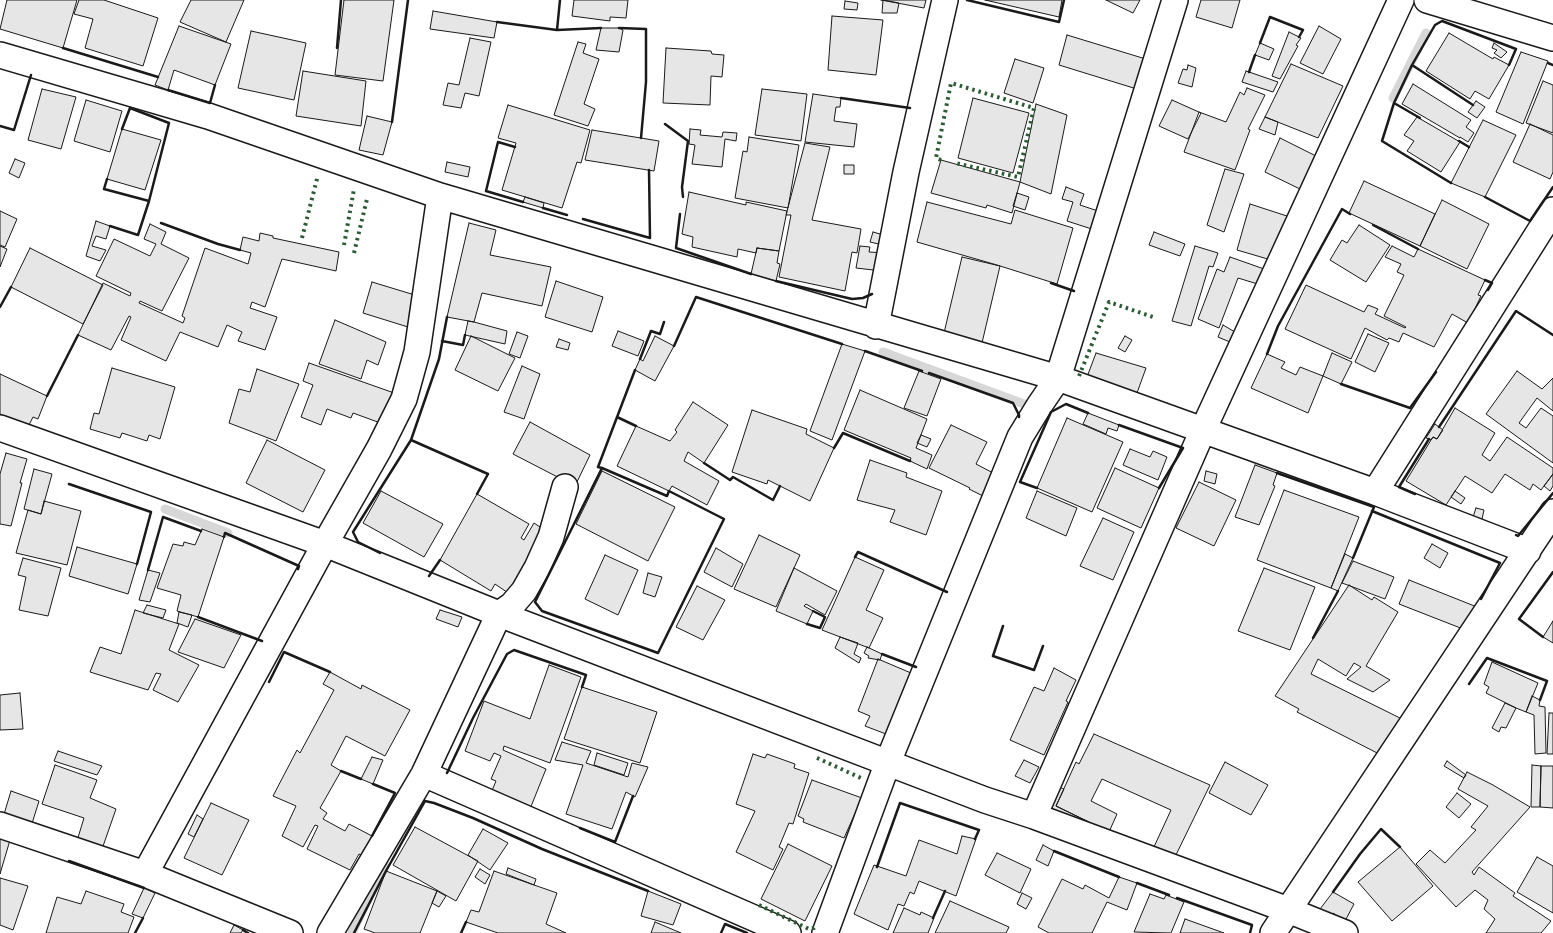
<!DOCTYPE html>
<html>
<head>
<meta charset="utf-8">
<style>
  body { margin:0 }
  canvas { display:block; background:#fff }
</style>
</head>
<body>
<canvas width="1553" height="933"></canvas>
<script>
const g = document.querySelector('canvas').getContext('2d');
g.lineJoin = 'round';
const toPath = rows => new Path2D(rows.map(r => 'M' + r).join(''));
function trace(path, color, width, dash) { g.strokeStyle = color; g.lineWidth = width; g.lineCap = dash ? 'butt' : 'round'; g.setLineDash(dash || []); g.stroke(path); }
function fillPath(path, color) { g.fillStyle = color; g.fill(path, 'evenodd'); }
trace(toPath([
  [1393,98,1426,33],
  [883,352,1024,404],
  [165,509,228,533],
  [352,933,384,864]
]), '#d7d7d7', 9);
const building = toPath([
  [7,0,77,0,63,48,0,29,7,0],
  [79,0,104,0,158,18,143,66,85,48,93,19,74,14,79,0],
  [191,0,244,0,226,42,180,22,191,0],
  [344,0,394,0,383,81,335,75,344,0],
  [574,0,628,0,626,18,610,17,610,21,572,16,574,0],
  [881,0,926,0,924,8,881,0],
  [883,0,899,3,897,13,882,13,883,0],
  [985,0,1062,0,1059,17,985,0],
  [1106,0,1140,0,1133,13,1106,0],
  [1201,0,1240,0,1232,28,1196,17,1201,0],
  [845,1,858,3,857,10,844,9,845,1],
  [433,11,497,22,494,38,430,29,433,11],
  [832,16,883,20,876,75,828,70,832,16],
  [179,26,231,44,215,85,174,70,168,90,155,85,179,26],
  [1319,26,1341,39,1323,74,1300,63,1319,26],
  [601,28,619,28,623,30,619,52,596,50,601,28],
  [251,31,306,43,294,100,238,88,251,31],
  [1289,32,1301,38,1296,45,1298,46,1280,79,1272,76,1289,32],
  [1449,33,1493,59,1494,57,1509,65,1489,99,1475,91,1470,99,1426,71,1449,33],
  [1067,35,1149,60,1140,90,1059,65,1067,35],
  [470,38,491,42,479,96,465,93,461,108,443,105,448,83,459,85,470,38],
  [578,42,586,44,583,53,599,59,584,104,595,109,588,126,554,115,578,42],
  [1260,43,1274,49,1269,60,1255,55,1260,43],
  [1494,43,1507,52,1501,58,1494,53,1497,50,1492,48,1494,43],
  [666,48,711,51,712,54,724,55,722,77,711,76,710,105,663,103,666,48],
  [1521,52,1548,61,1523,124,1496,112,1521,52],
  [1015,59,1044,68,1033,103,1004,93,1015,59],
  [1291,64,1343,86,1318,138,1265,117,1291,64],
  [1188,65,1196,68,1192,87,1178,83,1183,69,1187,70,1188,65],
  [303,71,366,81,361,126,296,116,303,71],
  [1246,71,1249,72,1278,82,1273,92,1242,82,1246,71],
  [1543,81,1553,85,1553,133,1526,123,1543,81],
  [1413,84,1471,120,1466,127,1474,133,1468,142,1460,137,1460,138,1402,104,1413,84],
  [1247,88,1265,95,1248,129,1250,130,1235,170,1184,152,1199,112,1226,122,1240,92,1244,95,1247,88],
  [42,89,76,97,61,149,28,140,42,89],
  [762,89,807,94,801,141,755,135,762,89],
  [813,94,841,98,840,107,836,107,834,121,857,124,854,147,805,142,813,94],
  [973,98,1029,113,1013,173,958,158,973,98],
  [86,100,122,111,110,152,74,141,86,100],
  [1172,100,1201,113,1188,139,1159,126,1172,100],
  [1476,101,1485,107,1477,118,1468,112,1476,101],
  [1036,104,1067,115,1051,194,1020,182,1036,104],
  [508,105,590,130,581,163,577,162,562,208,502,190,516,143,498,138,508,105],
  [367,116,392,122,383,155,359,150,367,116],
  [1265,117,1278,122,1275,135,1259,129,1265,117],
  [1417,117,1460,142,1441,172,1407,151,1414,141,1404,135,1417,117],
  [1483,120,1516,135,1485,197,1451,183,1483,120],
  [1530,124,1553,135,1553,172,1550,179,1513,162,1530,124],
  [122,129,161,140,145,190,107,179,122,129],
  [690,129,701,130,700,135,722,137,723,132,737,133,736,141,725,139,722,167,692,164,695,145,689,144,690,129],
  [592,130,659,141,654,171,585,160,592,130],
  [749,137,799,145,788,208,735,198,743,151,747,152,749,137],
  [1280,138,1316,156,1300,189,1265,172,1280,138],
  [805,143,830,147,812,220,861,229,857,253,852,252,845,291,779,277,791,215,786,215,805,143],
  [15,159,25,163,19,178,9,173,15,159],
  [941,160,1020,182,1012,213,987,205,986,208,931,193,941,160],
  [447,162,470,167,468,177,445,172,447,162],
  [844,165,854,165,854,174,844,174,844,165],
  [1225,169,1244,174,1224,232,1207,225,1225,169],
  [1364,181,1435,214,1420,246,1349,213,1364,181],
  [1066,187,1084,194,1080,205,1104,213,1098,231,1067,221,1073,202,1062,199,1066,187],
  [689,192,746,205,746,202,787,211,779,251,757,248,756,253,738,249,737,257,692,247,693,237,682,234,689,192],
  [1017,193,1029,197,1025,210,1013,206,1017,193],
  [525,197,544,203,543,208,523,202,525,197],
  [1442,200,1489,224,1467,269,1420,246,1442,200],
  [927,202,1011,224,1015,210,1073,228,1057,284,997,265,917,242,927,202],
  [1250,204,1293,218,1278,262,1237,250,1250,204],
  [0,211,17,219,5,247,0,245,0,211],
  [96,221,110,226,106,239,96,236,92,246,106,250,100,261,86,256,96,221],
  [469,223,496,230,490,255,551,267,542,306,482,293,474,322,447,317,469,223],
  [150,224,166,232,161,244,189,258,162,311,140,301,139,303,183,323,185,318,182,316,205,248,248,264,251,253,240,250,243,237,259,241,260,233,273,236,273,238,339,252,336,271,282,259,265,307,252,302,250,308,277,317,265,350,238,341,242,332,227,325,218,347,180,332,166,361,121,340,131,317,129,316,111,350,78,335,103,283,130,296,131,293,96,276,114,239,150,256,156,244,144,239,150,224],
  [1359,225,1390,245,1366,282,1330,260,1342,240,1347,243,1359,225],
  [873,232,887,236,883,245,870,242,873,232],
  [1154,232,1185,244,1180,256,1149,245,1154,232],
  [0,246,7,249,0,267,0,246],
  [860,246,870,247,869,252,886,253,882,271,856,268,860,246],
  [1195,246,1218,253,1213,267,1209,266,1191,326,1172,321,1195,246],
  [1392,246,1414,257,1418,249,1485,280,1478,295,1481,296,1468,323,1452,314,1434,347,1403,333,1399,342,1389,338,1387,340,1365,328,1351,359,1285,329,1306,285,1364,312,1368,305,1378,309,1375,314,1405,328,1406,327,1384,316,1404,275,1397,272,1401,264,1385,257,1392,246],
  [30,248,103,285,83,324,11,287,30,248],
  [757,248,779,251,777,263,780,264,776,281,751,274,757,248],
  [962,257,1000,266,982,343,944,333,962,257],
  [1230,257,1267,270,1261,285,1238,278,1219,328,1198,319,1217,269,1224,272,1230,257],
  [556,281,603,297,592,332,545,317,556,281],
  [372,282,418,296,408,327,363,313,372,282],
  [335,320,386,342,378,365,367,360,361,379,319,364,335,320],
  [468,321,474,322,507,331,505,344,465,335,468,321],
  [1223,325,1235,332,1230,342,1218,337,1223,325],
  [618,331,644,341,638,356,612,346,618,331],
  [517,332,528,336,520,358,509,354,517,332],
  [1368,334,1389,343,1375,372,1355,362,1368,334],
  [471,336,515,358,498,391,455,370,471,336],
  [655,336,674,346,655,381,635,370,640,359,643,361,655,336],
  [1125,336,1132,340,1125,352,1118,348,1125,336],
  [559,339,570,343,568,350,556,347,559,339],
  [842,344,865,351,832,440,810,431,842,344],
  [1096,353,1146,368,1137,393,1087,377,1096,353],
  [1332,353,1352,362,1341,384,1323,376,1332,353],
  [1267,354,1285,362,1281,368,1296,375,1300,367,1323,376,1308,413,1251,388,1267,354],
  [309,363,397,394,386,425,353,413,351,418,327,409,321,425,301,417,313,385,303,381,309,363],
  [522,366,540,374,524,419,504,412,522,366],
  [112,368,175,387,160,439,149,435,147,441,122,433,120,438,90,429,94,413,99,414,112,368],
  [257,369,299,384,276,441,229,423,239,389,250,392,257,369],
  [919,371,941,379,927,416,904,408,919,371],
  [1517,371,1542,389,1553,378,1553,411,1537,398,1519,423,1526,428,1541,408,1553,416,1553,463,1486,414,1517,371],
  [0,374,47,396,38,419,33,417,28,427,0,414,0,374],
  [860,390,927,419,916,448,932,455,927,469,910,461,911,458,844,430,860,390],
  [693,402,728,425,704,463,688,452,684,461,719,481,707,505,672,486,669,491,617,466,636,426,670,441,677,432,675,430,693,402],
  [1455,408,1495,433,1482,455,1490,461,1507,437,1553,468,1553,474,1541,490,1533,484,1530,490,1505,474,1492,493,1465,476,1446,505,1406,481,1431,440,1433,437,1437,439,1455,408],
  [752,410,807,429,806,434,834,448,810,501,768,480,767,484,732,472,752,410],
  [1088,413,1119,425,1117,431,1108,428,1106,434,1083,424,1088,413],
  [1067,418,1123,442,1092,512,1037,488,1067,418],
  [530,422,590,455,575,486,513,454,530,422],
  [1435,424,1443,430,1437,439,1433,437,1431,440,1426,438,1435,424],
  [951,425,987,442,976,464,995,474,985,497,969,489,970,488,929,468,951,425],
  [921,435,931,439,927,447,917,443,921,435],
  [267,440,325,470,303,512,246,483,267,440],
  [1130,449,1150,457,1153,451,1167,457,1158,480,1123,465,1130,449],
  [6,453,27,459,20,483,22,483,11,526,0,524,0,474,6,453],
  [870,460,907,473,906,477,942,491,926,535,890,522,895,510,857,500,870,460],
  [1255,465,1277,473,1273,485,1275,486,1259,525,1235,517,1255,465],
  [1115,468,1159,488,1141,528,1097,508,1115,468],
  [34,469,52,474,41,514,24,509,34,469],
  [602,471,675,507,648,561,576,524,602,471],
  [1206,471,1217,474,1215,484,1204,481,1206,471],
  [1553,474,1553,486,1550,491,1544,486,1553,474],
  [1199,482,1236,500,1214,546,1176,528,1199,482],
  [1284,490,1359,517,1331,588,1257,560,1284,490],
  [381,491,443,524,424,557,363,523,381,491],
  [1037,491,1077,508,1066,536,1026,518,1037,491],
  [1455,491,1465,498,1461,504,1451,497,1455,491],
  [477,494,529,524,521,538,524,540,534,523,549,533,514,597,495,584,491,591,440,560,477,494],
  [44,501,81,511,67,565,16,553,28,510,41,514,44,501],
  [1476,508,1484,510,1482,519,1473,517,1476,508],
  [1103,518,1134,532,1113,580,1080,566,1103,518],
  [202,529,224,537,198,617,177,611,181,595,157,588,173,544,183,546,184,542,195,545,202,529],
  [759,535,800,555,776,607,734,589,759,535],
  [1432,544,1448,553,1440,568,1424,558,1432,544],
  [77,547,137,564,128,594,69,576,77,547],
  [716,548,743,564,732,587,704,572,716,548],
  [1345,554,1353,558,1338,591,1331,588,1345,554],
  [605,555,638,570,618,615,585,599,605,555],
  [855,557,884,570,866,610,883,618,869,648,822,630,855,557],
  [23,558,61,568,48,616,19,610,26,577,18,575,23,558],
  [1353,561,1394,577,1385,599,1342,583,1353,561],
  [794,568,837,591,825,615,806,604,804,606,813,611,807,624,776,611,794,568],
  [1264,568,1315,587,1290,650,1238,631,1264,568],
  [148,570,160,573,150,602,139,600,148,570],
  [648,573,662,577,655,597,643,593,648,573],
  [1409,580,1477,607,1463,629,1399,604,1409,580],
  [1349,585,1372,600,1374,597,1398,612,1366,666,1390,680,1373,692,1347,679,1361,667,1354,663,1346,676,1318,659,1311,674,1402,719,1383,756,1297,712,1299,709,1275,696,1349,585],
  [697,586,725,600,703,640,676,627,697,586],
  [147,605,166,610,163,618,143,613,147,605],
  [135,610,179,624,169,650,199,665,178,702,153,690,161,674,156,673,148,690,90,672,100,647,121,654,135,610],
  [440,610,462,617,458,627,436,619,440,610],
  [179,612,192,615,188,627,177,623,179,612],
  [195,619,241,635,224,668,178,652,195,619],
  [1553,621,1553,643,1543,637,1553,621],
  [840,637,858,643,854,654,861,658,859,663,835,648,840,637],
  [867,647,882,654,880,660,868,658,869,656,864,653,867,647],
  [878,659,911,673,886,734,865,726,870,716,858,711,878,659],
  [1492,662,1538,683,1526,712,1516,708,1486,693,1489,687,1484,684,1492,662],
  [549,665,581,677,550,763,504,746,503,750,546,769,530,809,491,793,496,781,491,779,501,756,494,753,490,761,465,751,484,701,530,719,549,665],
  [1054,668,1076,680,1066,701,1068,702,1044,755,1010,740,1034,687,1044,691,1054,668],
  [330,672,361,689,362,685,410,710,385,756,346,736,331,765,341,771,320,808,327,813,323,819,345,831,349,824,372,836,361,855,359,854,350,870,307,849,318,826,315,825,303,847,282,836,296,806,273,796,297,750,300,753,334,690,323,684,330,672],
  [582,687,657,712,640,763,564,739,582,687],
  [20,693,23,729,0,730,0,695,20,693],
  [1532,696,1540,700,1539,706,1545,707,1546,753,1535,754,1534,715,1526,712,1532,696],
  [1505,703,1516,708,1506,728,1501,727,1499,732,1492,728,1505,703],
  [1549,713,1553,713,1553,754,1547,754,1549,713],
  [1094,734,1210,785,1174,859,1153,849,1171,810,1102,779,1091,801,1117,814,1109,832,1056,806,1076,762,1079,764,1094,734],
  [562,742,591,751,586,763,628,777,632,763,648,767,635,797,626,792,612,829,566,814,583,765,555,760,562,742],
  [58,751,102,766,97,775,54,761,58,751],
  [597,753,628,763,624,775,594,765,597,753],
  [753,754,765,758,767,754,795,764,794,768,809,773,793,824,789,823,779,847,783,849,773,870,736,852,755,811,736,804,753,754],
  [372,757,383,760,373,784,361,779,372,757],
  [1024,760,1039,767,1030,783,1015,776,1024,760],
  [1447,761,1466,775,1464,778,1444,766,1447,761],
  [1225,762,1268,785,1251,815,1209,793,1225,762],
  [55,765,97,780,90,798,116,809,101,852,76,844,84,818,42,804,55,765],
  [1532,765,1541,766,1540,807,1531,807,1532,765],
  [1541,766,1553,766,1553,808,1540,807,1541,766],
  [1467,772,1493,785,1530,807,1472,872,1474,875,1479,867,1515,893,1513,896,1551,921,1541,933,1486,933,1495,919,1484,909,1488,900,1475,890,1456,907,1416,864,1430,850,1445,863,1476,830,1471,827,1488,806,1458,789,1467,772],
  [812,780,862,798,844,838,803,822,804,819,798,816,812,780],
  [1057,786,1064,789,1056,806,1089,822,1087,828,1053,813,1050,805,1057,786],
  [11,791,39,801,30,830,2,821,11,791],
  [1457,793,1471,804,1459,818,1446,807,1457,793],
  [211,803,249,820,222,875,184,858,211,803],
  [197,815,203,819,194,837,188,834,197,815],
  [415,827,478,861,456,901,393,865,415,827],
  [483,829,508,843,490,870,468,855,483,829],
  [962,836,976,839,956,896,919,881,914,894,910,892,904,906,898,904,888,930,854,914,874,865,906,876,919,840,957,854,962,836],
  [0,837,10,840,0,874,0,837],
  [788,844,832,866,805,921,761,899,788,844],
  [1043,845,1054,851,1048,866,1036,860,1043,845],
  [1400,847,1433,886,1392,921,1358,882,1400,847],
  [997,853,1031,869,1020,893,985,875,997,853],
  [1537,857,1553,866,1553,913,1517,892,1537,857],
  [508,868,536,879,534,885,506,874,508,868],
  [480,869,490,875,485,884,475,877,480,869],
  [386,871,437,891,420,933,375,933,364,929,386,871],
  [494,871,557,893,546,924,566,933,498,933,466,922,471,910,479,912,494,871],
  [1119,877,1137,883,1127,910,1107,902,1092,933,1049,933,1038,927,1062,879,1083,889,1085,885,1109,898,1119,877],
  [0,878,28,886,13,930,0,925,0,878],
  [144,888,155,893,143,918,132,914,144,888],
  [86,891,124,904,121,912,134,917,128,933,46,933,57,897,81,904,86,891],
  [437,891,446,896,439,907,432,903,437,891],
  [648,891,681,904,673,925,641,916,648,891],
  [1333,892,1354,904,1345,921,1333,913,1330,916,1320,909,1333,892],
  [1022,893,1032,898,1026,909,1017,904,1022,893],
  [1150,894,1164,899,1166,895,1184,902,1171,933,1134,932,1150,894],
  [950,901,1009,927,1006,933,935,933,950,901],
  [904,908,920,915,921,912,934,918,928,933,893,933,904,908],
  [1185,919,1224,933,1180,933,1185,919],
  [655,922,681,933,651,933,655,922],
  [234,925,243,930,241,933,230,933,234,925]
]);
fillPath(building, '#e6e6e6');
trace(building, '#1a1a1a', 1);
const street = toPath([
  [1427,0,1553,38],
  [0,55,208,116,440,196],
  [876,326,906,172,945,0],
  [0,428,325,544,499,614,985,800,1034,816,1288,910,1345,933],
  [1375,492,1553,210],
  [424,774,788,933],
  [1034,816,1203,430,1401,0],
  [0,825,145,874,290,933],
  [145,874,325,544,379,449,404,399,417,352,440,196,1058,378,1375,492,1528,551],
  [330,933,424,774,499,614,512,605,524,591,537,568,551,537,565,487],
  [825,933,888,762,1020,437,1039,406,1058,378,1175,0],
  [1273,933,1553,512]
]);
trace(street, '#1a1a1a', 28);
trace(street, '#fff', 25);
trace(toPath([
  [941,160,936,158,951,83,1034,108,1018,177,955,163],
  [302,238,318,175],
  [344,245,354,189],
  [354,253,367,199],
  [1079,376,1109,302,1156,318],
  [817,758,861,778],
  [759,905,809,929,814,928,817,925]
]), '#2b5a34', 4, [2.5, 4]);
trace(toPath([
  [967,0,1059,22,1064,0],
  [497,22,557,30,601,28],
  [619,28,646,29,646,82,641,138],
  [557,30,560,0],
  [1260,43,1270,17,1303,30,1299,37],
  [63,48,158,77],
  [337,48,341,0],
  [1548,63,1553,65],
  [1412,65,1473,105],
  [1249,72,1255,55],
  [168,90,210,103,215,85],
  [841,98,910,108],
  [1394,103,1420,118],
  [392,122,408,0],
  [665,124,688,141,682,187,683,197],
  [0,126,14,130,31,75],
  [1459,141,1469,147],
  [515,147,498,142,486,191,523,202],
  [107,179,104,189,149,201],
  [1451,183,1382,141,1394,103,1412,65,1435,25,1442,21,1516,49,1509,65],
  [1485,197,1530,221,1553,187],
  [543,208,567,215],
  [680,214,676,248,751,274],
  [583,219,650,238,649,170],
  [161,223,218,244,240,250],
  [1373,225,1418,249],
  [110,226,138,235,149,201,169,123,130,108,122,129],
  [1485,280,1492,283,1488,290],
  [776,281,852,299,863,298,872,294],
  [1051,283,1074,291],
  [0,307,11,287],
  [447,317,439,359,411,440,488,474,477,494],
  [442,341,463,345,465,335],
  [674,346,696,297,842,344],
  [865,351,922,371],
  [1267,354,1278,326,1342,209,1350,214],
  [640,359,651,331,660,334,664,322],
  [929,373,1013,403,1019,415,1019,417],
  [1341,384,1410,408,1436,372],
  [47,396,78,335],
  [617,417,636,426],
  [1119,425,1183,448,1159,488],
  [1439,427,1516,311,1553,335],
  [834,448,843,433,910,461],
  [704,463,730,480,733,477,773,500,780,486],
  [602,468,535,602,542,611,658,653,724,519,669,491,667,496,602,468,598,467,635,370],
  [1277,473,1374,507,1353,558],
  [69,484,151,512,137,564],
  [1037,488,1020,482,1051,412,1066,404,1088,413],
  [1415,494,1399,487,1429,439],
  [1372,511,1500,563,1481,599],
  [1516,535,1518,536,1553,493],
  [224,537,225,533,299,566,298,569],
  [380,553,358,542,353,532,411,440],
  [855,557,858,552,947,592],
  [148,570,163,517,201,531],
  [429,576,440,560],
  [198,617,262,641],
  [807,624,820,628,825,617,813,611],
  [1003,626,993,656,1034,670,1043,646],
  [1543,637,1519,619,1553,572],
  [1313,638,1338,591],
  [882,654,916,667],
  [269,682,284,652,330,672],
  [1469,684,1487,658,1547,681,1540,700],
  [341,771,361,779],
  [447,773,473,718,507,654,514,650,586,675,582,687],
  [580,828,615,842,633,796],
  [372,836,395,793,373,784],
  [1054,851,1119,877],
  [69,861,144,888],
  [877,867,900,803,979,830,975,839],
  [1137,883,1169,895],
  [1333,892,1360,854,1381,829,1400,847],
  [1177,898,1252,925,1250,933],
  [933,918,945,891],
  [243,930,248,933],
  [135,933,143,918],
  [354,933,386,871,425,801,434,803,473,818,542,849,648,891],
  [461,933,466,922],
  [721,933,725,924,747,933]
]), '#1a1a1a', 2.5);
</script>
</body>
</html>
